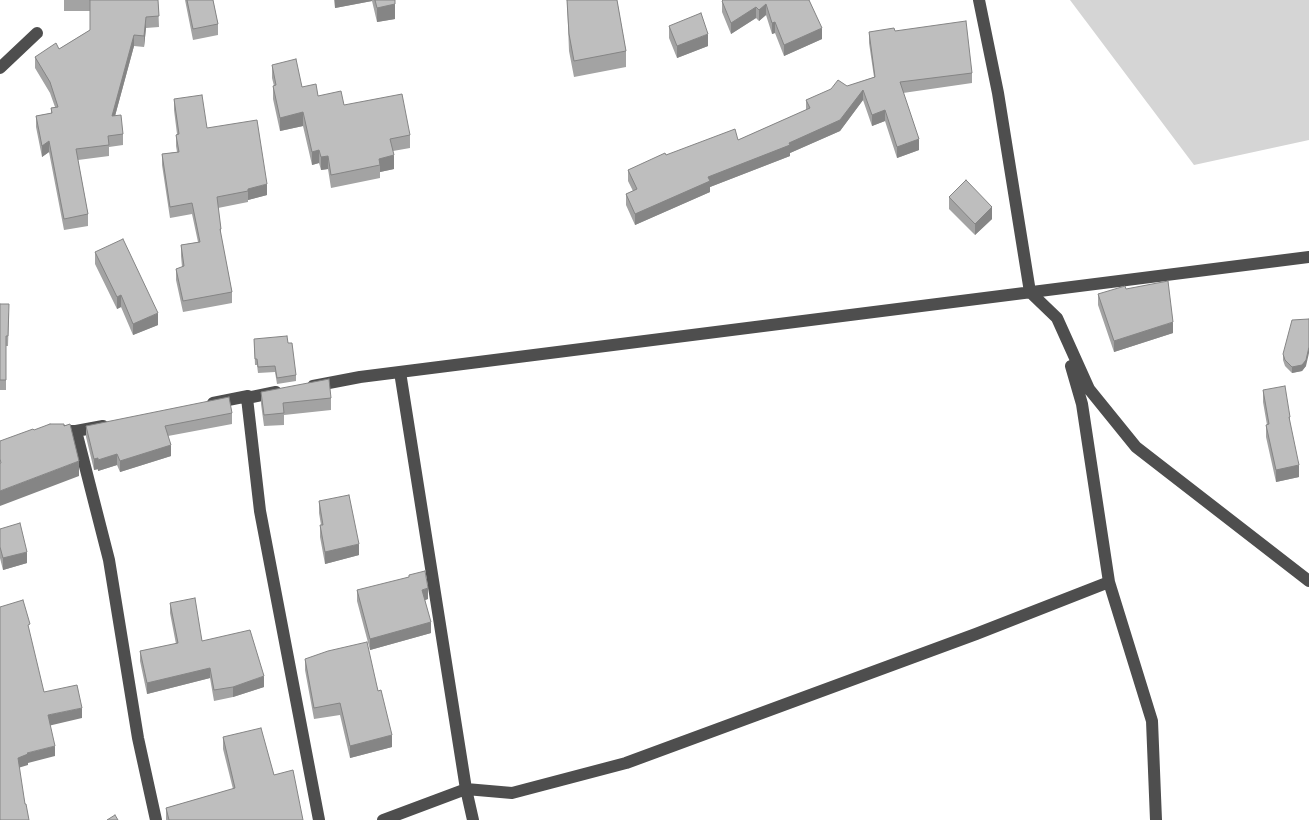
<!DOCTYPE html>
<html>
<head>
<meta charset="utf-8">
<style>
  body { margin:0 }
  canvas { display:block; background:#fff }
</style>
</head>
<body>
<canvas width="1309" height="820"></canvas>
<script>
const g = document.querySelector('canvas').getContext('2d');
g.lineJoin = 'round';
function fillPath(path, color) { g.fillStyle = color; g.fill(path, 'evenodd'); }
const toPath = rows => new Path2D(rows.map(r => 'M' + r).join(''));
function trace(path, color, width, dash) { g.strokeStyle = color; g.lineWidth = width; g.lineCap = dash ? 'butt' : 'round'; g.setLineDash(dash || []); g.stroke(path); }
fillPath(toPath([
  [1070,0,1309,0,1309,140,1194,165]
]), '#d5d5d5');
trace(toPath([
  [979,0,998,93,1030,292,1057,318,1089,389,1136,447,1309,581],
  [0,68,37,33],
  [1071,366,1082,404,1109,582,1152,721,1156,820],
  [400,372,466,789,473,820],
  [313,386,360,377,1309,257],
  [247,398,260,511,319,820],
  [213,403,248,396,247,398,276,392],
  [56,431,76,431,103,426],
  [76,431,109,560,138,738,156,820],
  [383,820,466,789,512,793,626,763,976,634,1109,582]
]), '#4e4e4e', 12);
fillPath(toPath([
  [64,0,158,0,159,27,146,28,144,47,134,46,115,116,123,134,123,145,109,147,109,156,78,160,88,214,88,226,64,230,49,152,42,157,36,127,36,116,51,113,51,108,55,107,50,93,35,68,35,57,59,49,90,30,90,11,64,11],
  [185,0,213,0,218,24,218,35,193,40],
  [334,0,395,0,395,19,377,22,372,1,335,8],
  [567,0,617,0,626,51,626,67,574,77,569,51],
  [809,0,822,39,784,56,775,33,772,34,766,15,759,21,756,18,731,34,722,12,722,1],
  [669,26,708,46,677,58,669,38],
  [895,31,972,73,972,83,903,93,919,150,897,158,885,121,872,126,863,100,840,131,790,153,790,156,710,187,710,192,635,225,626,205,626,194,633,191,628,181,628,170,666,155,738,140,806,110,806,100,874,77,869,43,869,32],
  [272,65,302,87,318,96,344,105,410,135,410,148,393,151,394,169,380,172,380,178,331,188,328,169,321,170,319,163,312,165,303,126,280,131,273,99,273,86,274,86,272,78],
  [174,99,207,128,267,195,248,200,248,202,218,208,221,229,221,236,232,292,232,303,183,312,176,280,176,269,182,267,181,256,181,245,198,242,192,214,170,218,162,165,162,154,177,152,176,146,176,135,177,134,174,110],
  [949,197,992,219,975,235,949,209],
  [95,252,158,325,133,335,121,307,117,309,95,264],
  [1126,289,1173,333,1114,352,1098,305,1098,294],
  [0,304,9,314,8,346,6,346,6,390,0,390],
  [254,339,296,375,296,381,277,384,275,372,258,373,257,365,255,365],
  [1283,354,1306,366,1302,371,1292,373,1285,366,1283,360],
  [1263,390,1290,417,1290,424,1299,477,1276,482,1266,437,1266,425,1267,425,1263,402],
  [261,392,331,398,331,410,284,415,284,425,264,426,261,404],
  [232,413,232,424,168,436,171,456,120,472,117,465,98,471,98,469,94,470,86,437,86,426],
  [319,501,359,555,325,564,320,537,320,525,321,525,319,513],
  [0,529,27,563,3,570,0,558],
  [357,590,428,599,425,600,431,633,370,650,357,601],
  [170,603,202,641,264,687,233,697,214,701,210,678,147,694,140,661,140,651,176,644,170,613],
  [305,659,378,691,392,747,350,758,340,715,314,719,305,670],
  [223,737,274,775,303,820,166,820,166,808,233,789,223,749]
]), '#a3a3a3');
fillPath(toPath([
  [335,0,372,0,372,1,335,8],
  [395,4,395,19,377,22,377,8],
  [766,4,766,15,759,21,759,10],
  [756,7,756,18,731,34,731,23],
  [146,17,146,28,144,47,144,36],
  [775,22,775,33,772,34,772,23],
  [822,28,822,39,784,56,784,45],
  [708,34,708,46,677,58,677,46],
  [134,35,134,46,112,127,112,116],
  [863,90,863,100,840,131,790,153,790,156,710,187,710,192,635,225,635,214,708,177,789,143],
  [885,110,885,121,872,126,872,115],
  [303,112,303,126,280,131,280,118],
  [919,139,919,150,897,158,897,147],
  [49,141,49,152,42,157,42,146],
  [319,150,319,163,312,165,312,152],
  [394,155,394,169,380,172,380,165,379,159],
  [328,156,328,169,321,170,321,157],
  [267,184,267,195,248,200,248,189],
  [992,207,992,219,975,235,975,224],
  [121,295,121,307,117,309,117,297],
  [158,313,158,325,133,335,133,324],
  [1173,322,1173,333,1114,352,1114,341],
  [1309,347,1309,353,1306,366,1302,371,1292,373,1292,367],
  [171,445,171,456,120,472,120,461],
  [117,454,117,465,98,471,98,460],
  [98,458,98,469,94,470,94,459],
  [79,461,79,476,0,506,0,491],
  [1299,465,1299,477,1276,482,1276,470],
  [359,544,359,555,325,564,325,552],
  [27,552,27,563,3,570,3,558],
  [428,588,428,599,422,601,422,590],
  [431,622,431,633,370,650,370,639],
  [210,668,210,678,147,694,147,683],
  [264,676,264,687,233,697,233,687],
  [82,708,82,718,48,726,48,715],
  [392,735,392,747,350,758,350,746],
  [55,746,55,756,28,763,28,765,18,768,18,758,27,753]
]), '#858585');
const building = toPath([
  [90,0,158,0,159,16,146,17,144,36,134,35,112,116,121,115,123,134,108,136,109,145,76,149,88,214,64,219,49,141,42,146,36,116,52,113,51,108,58,107,50,82,35,57,56,43,59,49,90,30,90,0],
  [187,0,213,0,218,24,193,29,187,0],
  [375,0,395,0,395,4,377,8,375,0],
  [567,0,617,0,626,51,574,61,569,34,567,0],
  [723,0,809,0,822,28,784,45,775,22,772,23,766,4,759,10,756,7,731,23,722,1,723,0],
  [701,13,708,34,677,46,669,26,701,13],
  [966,21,972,73,900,82,919,139,897,147,885,110,872,115,863,90,840,120,789,143,790,145,708,177,710,181,635,214,626,194,637,189,628,170,665,153,666,155,735,129,738,140,810,108,806,100,831,89,838,80,847,86,875,77,869,32,894,28,895,31,966,21],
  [296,59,302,87,316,84,318,96,341,91,344,105,402,94,410,135,390,139,394,155,379,159,380,165,331,175,328,156,321,157,319,150,312,152,303,112,280,118,273,86,276,85,272,65,296,59],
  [202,95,207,128,257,120,267,184,248,189,248,191,217,197,221,229,220,229,232,292,183,301,176,269,184,266,181,245,200,242,192,203,170,207,162,154,179,152,176,135,179,134,174,99,202,95],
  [966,180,992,207,975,224,949,197,966,180],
  [123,239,158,313,133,324,121,295,117,297,95,252,123,239],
  [1168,281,1173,322,1114,341,1098,294,1125,286,1126,289,1168,281],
  [0,304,9,304,8,336,6,336,6,380,0,380,0,304],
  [1309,319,1309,347,1306,360,1302,365,1292,367,1285,360,1283,354,1292,320,1309,319],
  [287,336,288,343,292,343,296,375,277,378,275,366,258,367,257,359,255,359,254,339,287,336],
  [329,379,331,398,283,403,284,413,264,415,261,392,329,379],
  [1285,386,1290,417,1289,417,1299,465,1276,470,1266,425,1269,424,1263,390,1285,386],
  [229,397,232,413,165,426,171,445,120,461,117,454,98,460,98,458,94,459,86,426,229,397],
  [50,424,64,424,64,426,70,424,79,461,0,491,0,463,1,463,0,459,0,441,33,429,34,430,50,424],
  [349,495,359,544,325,552,320,525,323,525,319,501,349,495],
  [20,523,27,552,3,558,0,547,0,529,20,523],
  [425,571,428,588,422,590,431,622,370,639,357,590,409,577,409,575,425,571],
  [195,598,202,641,250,630,264,676,233,687,214,690,210,668,147,683,140,651,178,643,170,603,195,598],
  [23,600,30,624,28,625,44,692,77,685,82,708,48,715,55,746,27,753,28,754,18,758,25,804,26,804,29,820,0,820,0,607,23,600],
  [367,642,378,691,381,690,392,735,350,746,340,703,314,708,305,659,328,651,367,642],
  [261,728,274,775,293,770,303,820,169,820,166,808,235,788,223,737,261,728],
  [115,815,118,820,107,820,115,815]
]);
fillPath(building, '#bebebe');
trace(building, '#858585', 1);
</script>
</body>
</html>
